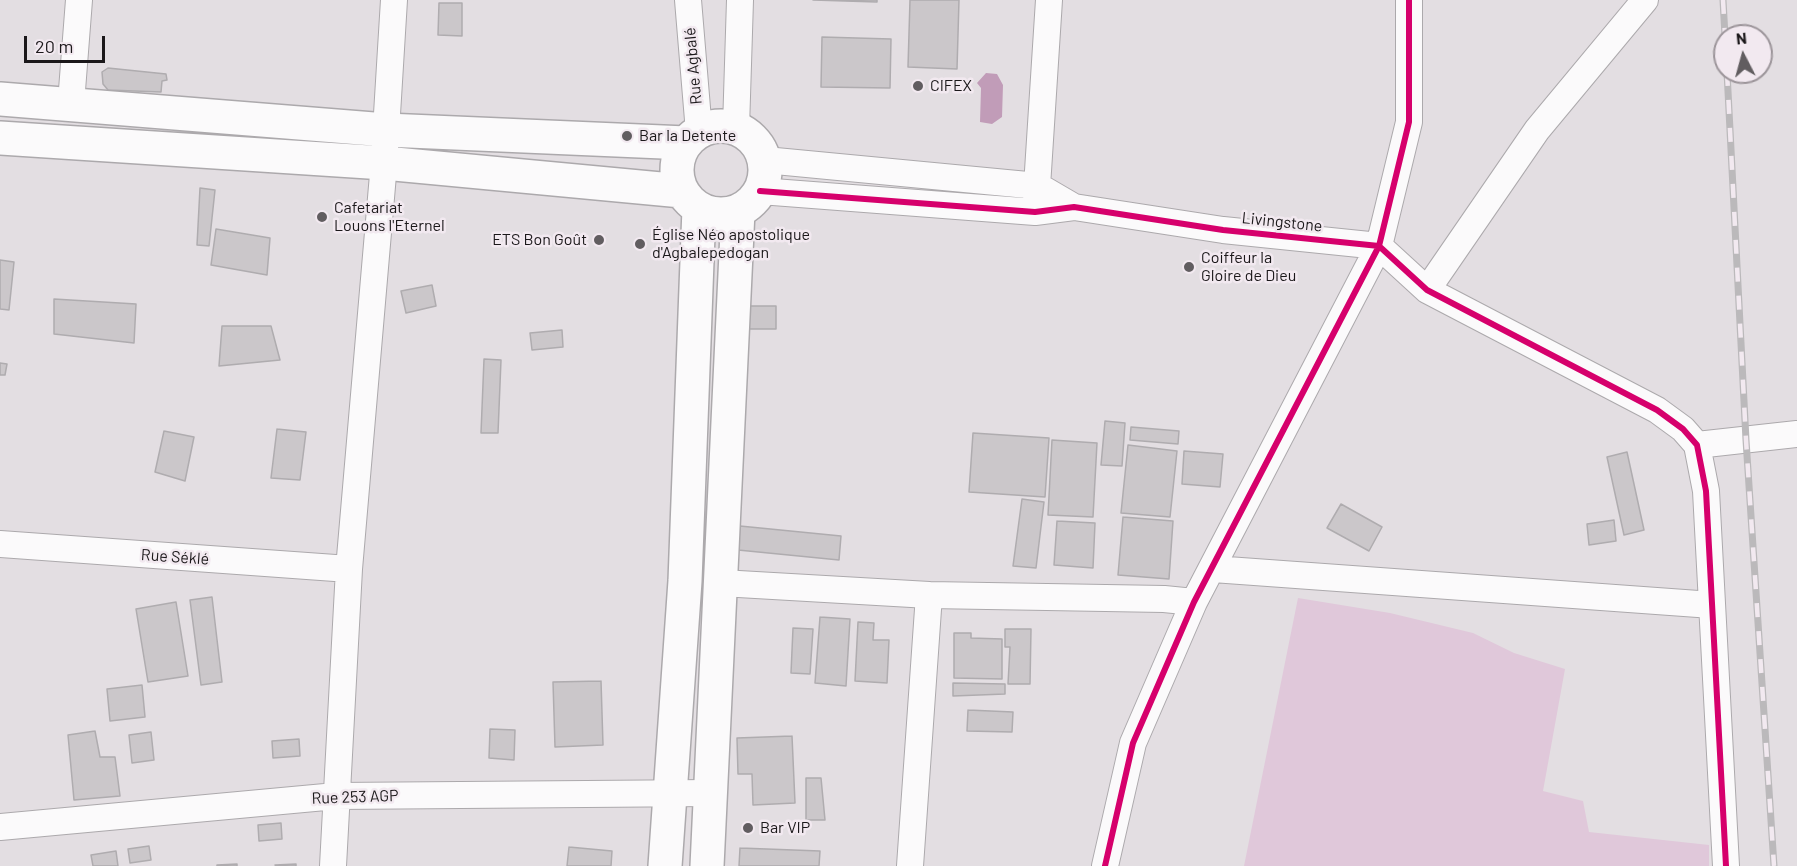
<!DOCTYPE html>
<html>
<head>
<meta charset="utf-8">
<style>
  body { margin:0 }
  #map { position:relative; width:1797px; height:866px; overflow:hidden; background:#e3dee2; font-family:Barlow,sans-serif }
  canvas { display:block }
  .north { position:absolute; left:1713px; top:24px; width:60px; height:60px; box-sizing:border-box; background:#f2e9f0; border:2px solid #9c959a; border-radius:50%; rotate:354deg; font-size:16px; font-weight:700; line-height:24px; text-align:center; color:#1b181a }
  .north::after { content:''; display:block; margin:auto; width:21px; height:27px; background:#615d60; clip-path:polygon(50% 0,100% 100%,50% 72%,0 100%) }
  .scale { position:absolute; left:24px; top:36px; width:81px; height:27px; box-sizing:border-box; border:3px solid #1b181a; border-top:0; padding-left:8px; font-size:18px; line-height:21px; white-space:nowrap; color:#1b181a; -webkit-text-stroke:4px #f2e9f0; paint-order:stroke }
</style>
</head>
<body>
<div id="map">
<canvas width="1797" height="866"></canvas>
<div class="north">N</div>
<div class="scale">20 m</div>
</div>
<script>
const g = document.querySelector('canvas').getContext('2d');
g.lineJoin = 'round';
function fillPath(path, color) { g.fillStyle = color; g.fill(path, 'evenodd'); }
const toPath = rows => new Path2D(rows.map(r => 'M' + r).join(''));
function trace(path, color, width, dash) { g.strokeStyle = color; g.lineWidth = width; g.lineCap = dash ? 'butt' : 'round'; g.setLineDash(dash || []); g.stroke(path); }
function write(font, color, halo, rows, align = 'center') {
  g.font = font + ' Barlow,sans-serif'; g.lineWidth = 5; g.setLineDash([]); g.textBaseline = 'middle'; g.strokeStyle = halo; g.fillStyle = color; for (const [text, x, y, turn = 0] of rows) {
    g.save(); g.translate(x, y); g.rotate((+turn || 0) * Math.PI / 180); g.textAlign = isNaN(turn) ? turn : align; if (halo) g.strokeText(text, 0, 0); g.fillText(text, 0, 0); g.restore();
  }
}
fillPath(toPath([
  [1298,598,1390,613,1473,633,1514,653,1565,669,1543,791,1583,801,1589,832,1709,845,1709,866,1244,866]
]), '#e0c8da');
fillPath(toPath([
  [986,73,997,74,1003,85,1002,117,992,124,980,122,981,88,977,83]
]), '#c19cb8');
const building = toPath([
  [813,0,877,0,877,2,813,0],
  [910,0,959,0,957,69,908,67,910,0],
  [439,3,462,3,462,36,438,35,439,3],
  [822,37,891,39,890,88,821,87,822,37],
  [108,68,166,74,167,80,162,81,161,92,108,90,103,84,102,72,108,68],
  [200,188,215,190,209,246,197,245,200,188],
  [216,229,270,238,267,275,211,265,216,229],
  [0,260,14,262,9,310,0,309,0,260],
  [432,285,436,306,406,313,401,291,432,285],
  [54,299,136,304,134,343,54,334,54,299],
  [747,306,776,306,776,329,747,329,747,306],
  [222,326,271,326,280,360,219,366,222,326],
  [562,330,563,347,532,350,530,333,562,330],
  [484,359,501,360,498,433,481,433,484,359],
  [0,363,7,364,5,375,0,375,0,363],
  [1105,421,1125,423,1122,466,1101,465,1105,421],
  [1131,427,1179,431,1178,444,1130,440,1131,427],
  [277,429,306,432,300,480,271,478,277,429],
  [164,431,194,437,185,481,155,472,164,431],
  [973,433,1049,438,1045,497,969,492,973,433],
  [1052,440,1097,443,1093,517,1048,515,1052,440],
  [1128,445,1177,451,1170,517,1121,513,1128,445],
  [1184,451,1223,454,1220,487,1182,484,1184,451],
  [1627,452,1644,530,1624,535,1607,457,1627,452],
  [1022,499,1044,502,1036,568,1013,566,1022,499],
  [1341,504,1382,527,1369,551,1327,528,1341,504],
  [1123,517,1173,521,1169,579,1118,575,1123,517],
  [1614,520,1616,541,1589,545,1587,524,1614,520],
  [1057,521,1095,523,1093,568,1054,565,1057,521],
  [740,526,841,536,839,560,738,550,740,526],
  [212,597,222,682,201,685,190,600,212,597],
  [176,602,188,676,148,682,136,609,176,602],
  [820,617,850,619,846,686,815,683,820,617],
  [858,622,874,623,873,640,889,640,887,683,855,681,858,622],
  [793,628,813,629,810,674,791,673,793,628],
  [1005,629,1031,629,1030,684,1008,684,1010,647,1005,647,1005,629],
  [954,633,971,633,971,638,1002,639,1002,679,954,678,954,633],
  [601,681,603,745,555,747,553,682,601,681],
  [953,683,1005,684,1005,694,953,696,953,683],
  [142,685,145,717,110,721,107,689,142,685],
  [968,710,1013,712,1012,732,967,731,968,710],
  [490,729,515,730,514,760,489,758,490,729],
  [95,731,100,757,115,757,120,796,74,800,68,735,95,731],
  [151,732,154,760,132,763,129,735,151,732],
  [792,736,795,803,753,805,752,774,738,774,737,738,792,736],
  [299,739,300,756,273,758,272,741,299,739],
  [806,778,821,778,825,820,806,820,806,778],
  [281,823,282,839,259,841,258,825,281,823],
  [149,846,151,860,130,863,128,849,149,846],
  [569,847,612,851,611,866,567,866,569,847],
  [740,848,820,851,819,866,739,866,740,848],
  [116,851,118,866,93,866,91,855,116,851],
  [237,864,237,866,217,866,217,865,237,864],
  [296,864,296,866,276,866,275,865,296,864]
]);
fillPath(building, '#cbc7ca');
trace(building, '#afacaf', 1.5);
const minor = toPath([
  [688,0,699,132],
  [71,103,79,0],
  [736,128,740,0],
  [765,160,1038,186,1074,207],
  [760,191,1035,212,1074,207,1223,230,1379,246,1427,290,1657,410,1683,429,1697,445,1706,491,1726,866],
  [1036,202,1049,0],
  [1427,290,1537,130,1645,0],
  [1697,445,1797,434],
  [0,544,349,569],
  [1213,569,1712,605],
  [721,583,929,595,1164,599,1194,602],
  [0,827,336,796,711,793],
  [333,866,349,569,384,163,394,0],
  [910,866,929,595],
  [1105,866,1133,743,1194,602,1379,246,1409,122,1409,0]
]);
const tertiary = toPath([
  [0,99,386,130,686,143],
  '677 170a44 44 0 1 1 88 0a44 44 0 1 1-88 0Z',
  [0,138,384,163,682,191],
  [665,866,685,581,699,208],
  [707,866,738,211]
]);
trace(minor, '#aca9ac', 28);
trace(tertiary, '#aca9ac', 36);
trace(minor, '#fbfafb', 26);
trace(tertiary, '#fbfafb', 33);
const rail = toPath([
  [1723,0,1725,36],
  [1727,72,1746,440,1774,866]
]);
trace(rail, '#bbb9bb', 7);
trace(rail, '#f2e9f0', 4.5, [14]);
trace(toPath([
  [760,191,1035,212,1074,207,1223,230,1379,246,1427,290,1657,410,1683,429,1697,445,1706,491,1726,866],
  [1105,866,1133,743,1194,602,1379,246,1409,122,1409,0]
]), '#d6006c', 6);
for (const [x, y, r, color] of [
  [918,86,6,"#615d60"],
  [627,136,6,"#615d60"],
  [322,217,6,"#615d60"],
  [599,240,6,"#615d60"],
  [640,244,6,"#615d60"],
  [1189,267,6,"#615d60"],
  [748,828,6,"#615d60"]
]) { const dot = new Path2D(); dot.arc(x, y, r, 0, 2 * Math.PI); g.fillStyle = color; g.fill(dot); trace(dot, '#f2e9f0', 2); }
write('16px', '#1b181a', '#f2e9f0', [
  ["Rue Agbalé",693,66,-95],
  ["Livingstone",1282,222,6],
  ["Rue Séklé",175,557,4],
  ["Rue 253 AGP",355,797,-2]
]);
write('16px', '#1b181a', '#f2e9f0', [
  ["CIFEX",930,86],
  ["Bar la Detente",639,136],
  ["Cafetariat",334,208],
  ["Louons l'Eternel",334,226],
  ["Église Néo apostolique",652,235],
  ["d'Agbalepedogan",652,253],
  ["ETS Bon Goût",587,240,"right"],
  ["Coiffeur la",1201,258],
  ["Gloire de Dieu",1201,276],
  ["Bar VIP",760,828]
], 'left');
</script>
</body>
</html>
